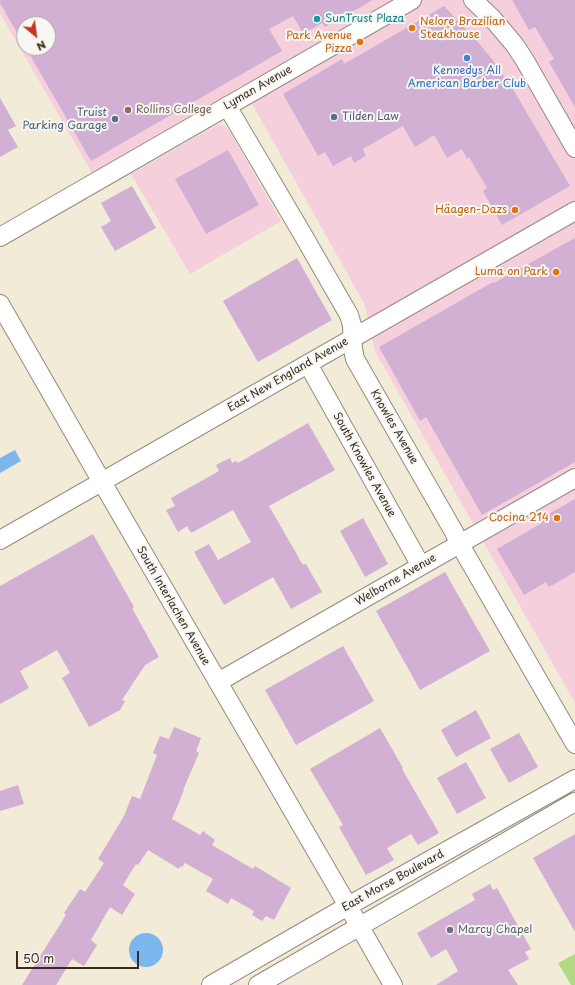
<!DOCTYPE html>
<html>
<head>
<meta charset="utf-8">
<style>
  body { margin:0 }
  #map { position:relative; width:575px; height:985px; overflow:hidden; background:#f1ebd8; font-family:"Playpen Sans",sans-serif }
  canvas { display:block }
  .north { position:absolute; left:16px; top:16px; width:40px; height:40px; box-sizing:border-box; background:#f6f6f2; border:1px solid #aba49d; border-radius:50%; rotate:151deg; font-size:11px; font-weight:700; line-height:16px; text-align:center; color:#3b2a1e }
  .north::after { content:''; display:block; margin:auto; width:14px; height:18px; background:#c8321e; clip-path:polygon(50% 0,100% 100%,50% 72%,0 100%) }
  .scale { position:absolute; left:16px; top:951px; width:123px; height:18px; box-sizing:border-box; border:2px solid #3b2a1e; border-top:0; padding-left:5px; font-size:12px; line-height:14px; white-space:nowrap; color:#3b2a1e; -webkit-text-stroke:3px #f6f6f2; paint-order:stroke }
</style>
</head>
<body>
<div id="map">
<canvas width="575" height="985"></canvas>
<div class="north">N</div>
<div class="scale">50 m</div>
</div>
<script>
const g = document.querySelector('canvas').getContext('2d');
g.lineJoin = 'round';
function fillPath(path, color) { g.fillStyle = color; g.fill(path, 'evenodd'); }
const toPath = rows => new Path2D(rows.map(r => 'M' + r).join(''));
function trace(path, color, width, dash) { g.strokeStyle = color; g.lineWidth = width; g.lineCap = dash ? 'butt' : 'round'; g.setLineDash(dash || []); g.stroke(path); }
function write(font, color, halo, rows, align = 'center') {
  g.font = font + ' "Playpen Sans",sans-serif'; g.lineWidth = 4; g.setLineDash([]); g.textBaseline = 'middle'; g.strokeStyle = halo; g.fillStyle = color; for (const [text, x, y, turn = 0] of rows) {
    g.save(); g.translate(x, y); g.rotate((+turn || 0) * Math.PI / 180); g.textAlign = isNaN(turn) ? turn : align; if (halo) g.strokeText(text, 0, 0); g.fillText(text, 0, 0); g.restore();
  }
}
fillPath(toPath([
  [0,0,575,0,575,703,375,351,365,305,242,86,92,173,0,13],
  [24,24,48,24,48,48,24,48],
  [219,124,225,126,230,132,281,221,190,274,131,174]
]), '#f5cfdc');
fillPath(toPath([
  [575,954,575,985,571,985,558,963]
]), '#b3da83');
fillPath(toPath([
  [15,450,21,461,0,473,0,458],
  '129 950a17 17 0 1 1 34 0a17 17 0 1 1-34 0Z'
]), '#7bb6ed');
fillPath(toPath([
  [0,0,373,0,325,27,322,23,303,34,293,16,269,29,282,51,91,161,26,48,48,48,48,24,24,24,24,45,0,3],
  [512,0,575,0,575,107,549,62,554,59,535,27,529,30],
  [444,6,476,40,492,59,514,91,570,186,502,225,483,191,487,188,469,157,467,159,462,149,447,158,434,135,415,147,403,126,363,149,366,156,354,163,351,156,333,166,325,152,318,156,283,94,342,59,344,64],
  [0,98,16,126,8,130,18,147,0,157],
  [228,150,259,205,206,234,175,179],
  [132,186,156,228,115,251,101,227,111,221,101,203],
  [575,238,575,462,482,515,426,417,420,421,379,347,493,282,494,283],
  [297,258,332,320,258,362,223,301],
  [308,423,335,470,269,506,303,565,306,564,322,592,291,609,273,577,224,605,194,552,209,544,218,560,251,542,233,510,191,533,187,526,178,532,166,510,175,506,171,498,219,471,216,465,230,458,232,463,236,461,238,463],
  [575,499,575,572,549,587,546,582,524,595,497,549,542,523,540,519],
  [363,518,388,564,365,577,340,531],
  [93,534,134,607,132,608,159,657,145,665,122,700,125,701,120,710,89,727,62,678,70,673,57,650,20,671,29,688,0,704,0,586],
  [445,572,490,651,420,690,376,611],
  [343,646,374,701,296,745,265,690],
  [476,710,491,738,456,757,441,730],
  [174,727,201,738,196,751,199,753,183,790,184,790,172,819,200,835,203,831,215,840,212,845,253,869,255,866,291,888,274,920,266,916,262,921,252,915,254,911,231,898,228,904,206,891,213,879,185,863,182,867,180,866,179,869,148,850,138,865,136,864,123,885,135,894,122,915,110,907,91,940,97,945,84,966,72,959,56,985,22,985,66,915,64,913,80,889,85,892,104,863,98,859,124,816,132,796,140,799,157,755,153,753,160,736,169,739],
  [380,728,403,768,402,769,439,833,418,845,411,834,387,848,394,860,366,875,339,827,343,825,310,769],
  [519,733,538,767,509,783,490,749],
  [466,762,486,798,457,814,437,778],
  [18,785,24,804,0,811,0,791],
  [575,834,575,932,533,858],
  [490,884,493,890,497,888,531,949,525,952,529,959,508,970,518,985,436,985,458,971,446,949,431,958,417,933,475,900,472,894]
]), '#d2b0d4');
const minor = toPath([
  [473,0,492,18,514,44,524,59,575,148],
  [227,106,303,235,349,315,352,325,353,349,355,359,454,532,459,543,575,744],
  [0,237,412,0],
  [0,304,102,482,348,906,393,985],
  [308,364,421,566],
  [0,540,575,211],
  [218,682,575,478],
  [211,985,348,906,575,779],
  [258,985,575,802]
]);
trace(minor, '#968a7b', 20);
trace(minor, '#fff', 18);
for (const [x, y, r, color] of [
  [317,19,4,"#0f9aa8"],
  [412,28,4,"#e8710a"],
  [360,42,4,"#e8710a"],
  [467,58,4,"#3f7fe0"],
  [128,110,4,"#8d6e63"],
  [334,117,4,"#5c6f8a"],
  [115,119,4,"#5c6f8a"],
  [515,210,4,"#e8710a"],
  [556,272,4,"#e8710a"],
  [557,518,4,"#e8710a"],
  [450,930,4,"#6b7280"]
]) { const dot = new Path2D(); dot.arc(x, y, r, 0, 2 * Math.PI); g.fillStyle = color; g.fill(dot); trace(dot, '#f6f6f2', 1.5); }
write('11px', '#0d838f', '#f6f6f2', [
  ["SunTrust Plaza",325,19]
], 'left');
write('11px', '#c56008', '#f6f6f2', [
  ["Nelore Brazilian",420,22,"left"],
  ["Steakhouse",420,35,"left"],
  ["Park Avenue",352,36],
  ["Pizza",352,49],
  ["Häagen-Dazs",507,210],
  ["Luma on Park",548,272],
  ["Cocina 214",549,518]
], 'right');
write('11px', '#366cbe', '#f6f6f2', [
  ["Kennedys All",467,71],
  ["American Barber Club",467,84]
]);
write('11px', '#3b2a1e', '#f6f6f2', [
  ["Lyman Avenue",258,88,-30],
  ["East New England Avenue",288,375,-30],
  ["Knowles Avenue",394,427,60],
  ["South Knowles Avenue",364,465,61],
  ["Welborne Avenue",396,580,-30],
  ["South Interlachen Avenue",173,606,60],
  ["East Morse Boulevard",393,881,-29]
]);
write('11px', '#785e54', '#f6f6f2', [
  ["Rollins College",136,110]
], 'left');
write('11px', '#4e5e75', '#f6f6f2', [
  ["Truist",107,113],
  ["Parking Garage",107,126],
  ["Tilden Law",342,117,"left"]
], 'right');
write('11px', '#5b616d', '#f6f6f2', [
  ["Marcy Chapel",458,930]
], 'left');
</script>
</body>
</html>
